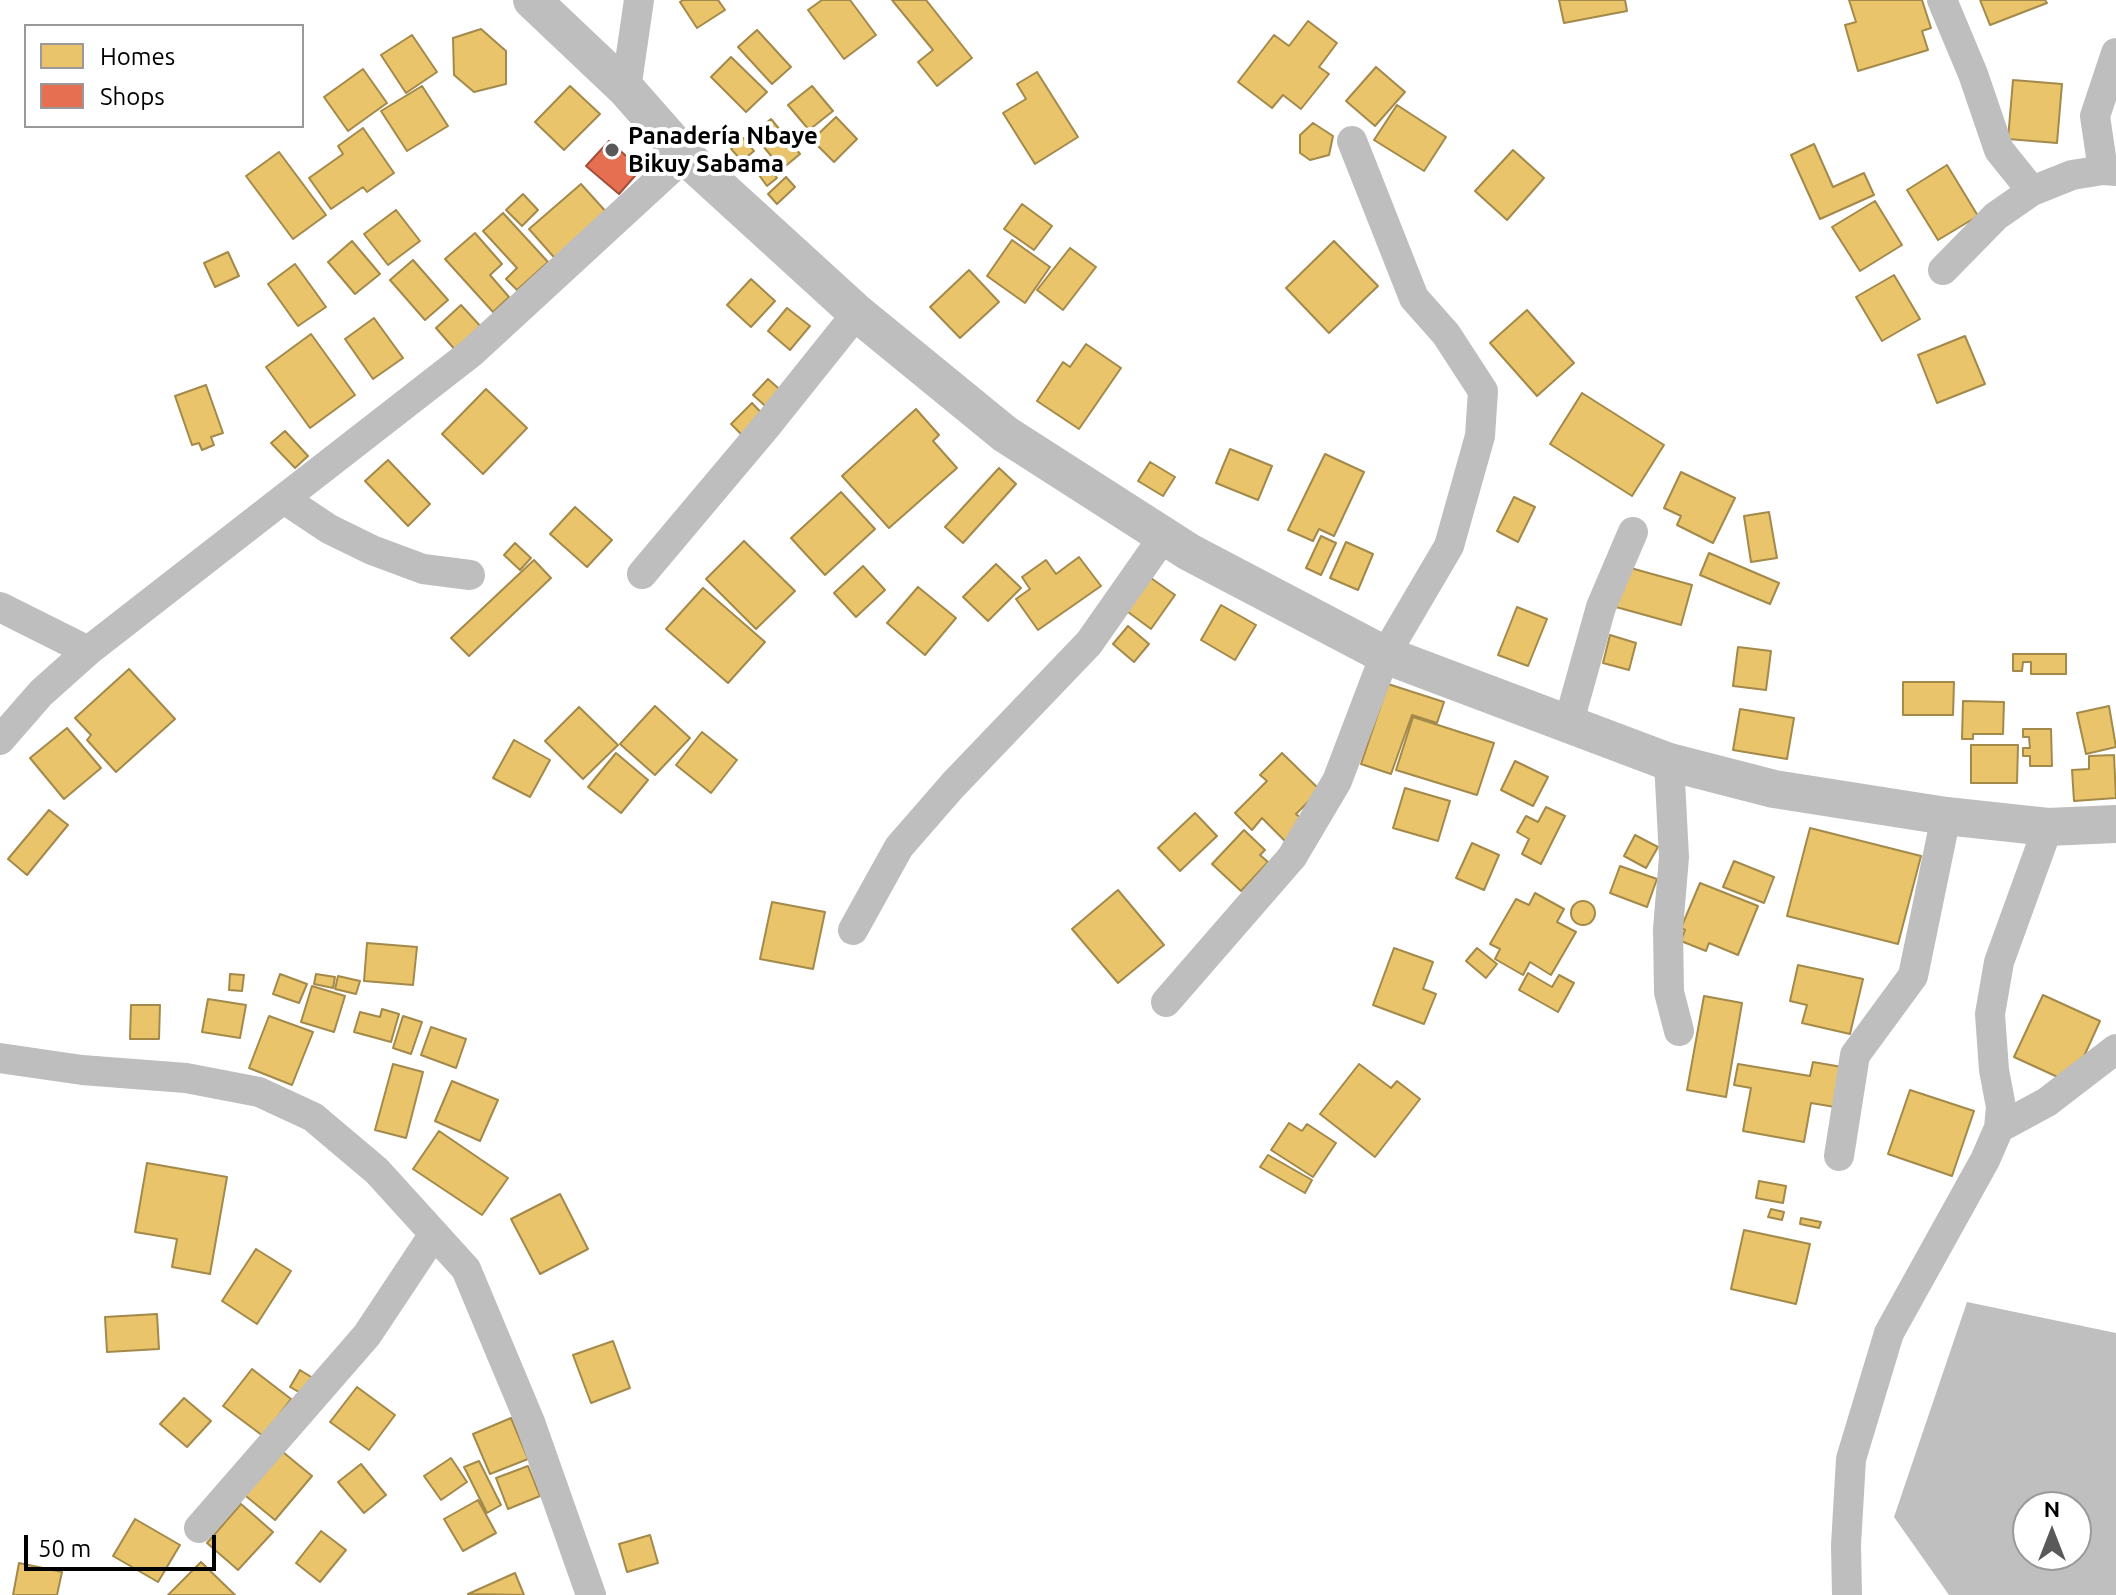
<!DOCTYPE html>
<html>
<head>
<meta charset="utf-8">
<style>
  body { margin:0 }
  #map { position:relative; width:2116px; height:1595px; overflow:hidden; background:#fff; font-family:Ubuntu,sans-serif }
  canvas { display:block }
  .legend { position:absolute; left:24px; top:24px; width:280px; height:104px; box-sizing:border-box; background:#fff; border:2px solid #999; margin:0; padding:10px 14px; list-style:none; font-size:24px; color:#000 }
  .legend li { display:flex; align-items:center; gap:16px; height:40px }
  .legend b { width:40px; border:2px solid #999 }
  .north { position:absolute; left:2012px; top:1491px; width:80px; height:80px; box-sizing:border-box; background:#fff; border:2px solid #999; border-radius:50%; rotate:0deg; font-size:22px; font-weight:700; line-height:32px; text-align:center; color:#000 }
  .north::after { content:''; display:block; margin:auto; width:28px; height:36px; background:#595959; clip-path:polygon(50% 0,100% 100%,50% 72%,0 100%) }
  .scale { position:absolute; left:24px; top:1535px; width:192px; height:36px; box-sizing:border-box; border:4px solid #000; border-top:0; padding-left:10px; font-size:24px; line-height:28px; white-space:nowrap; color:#000; -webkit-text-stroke:6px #fff; paint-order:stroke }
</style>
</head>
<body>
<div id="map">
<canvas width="2116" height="1595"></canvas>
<ul class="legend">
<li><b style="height:22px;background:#e9c46a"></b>Homes</li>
<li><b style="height:22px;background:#e76f51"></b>Shops</li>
</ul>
<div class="north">N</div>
<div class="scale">50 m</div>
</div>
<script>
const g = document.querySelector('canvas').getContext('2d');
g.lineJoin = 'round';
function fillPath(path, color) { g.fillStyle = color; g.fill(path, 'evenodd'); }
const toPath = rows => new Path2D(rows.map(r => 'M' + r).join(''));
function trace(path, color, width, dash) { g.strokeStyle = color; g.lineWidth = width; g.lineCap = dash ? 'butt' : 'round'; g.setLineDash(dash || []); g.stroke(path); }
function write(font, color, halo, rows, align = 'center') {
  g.font = font + ' Ubuntu,sans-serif'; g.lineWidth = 8; g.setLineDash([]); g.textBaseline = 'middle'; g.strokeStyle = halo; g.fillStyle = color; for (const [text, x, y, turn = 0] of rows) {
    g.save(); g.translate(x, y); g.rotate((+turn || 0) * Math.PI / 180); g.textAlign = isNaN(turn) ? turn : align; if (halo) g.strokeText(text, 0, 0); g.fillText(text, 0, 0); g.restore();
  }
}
fillPath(toPath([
  [1967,1302,2116,1333,2116,1595,1949,1595,1894,1517],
  [2028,1507,2076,1507,2076,1555,2028,1555]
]), '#bfbfbf');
const homes = toPath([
  [683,0,718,0,725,10,697,28,680,2,683,0],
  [822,0,850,0,876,35,844,59,808,10,822,0],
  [892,0,926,0,972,58,937,86,918,62,933,50,892,0],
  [1559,0,1625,0,1627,11,1564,23,1559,0],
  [1849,0,1922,0,1931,28,1922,31,1928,50,1858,71,1845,25,1856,22,1849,0],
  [1980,0,2045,0,2047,3,1990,25,1980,0],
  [1308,21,1337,43,1319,67,1329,74,1301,109,1283,95,1272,108,1238,82,1274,35,1289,46,1308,21],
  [481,29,506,51,506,84,474,92,454,75,453,38,481,29],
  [757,30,791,67,772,84,738,47,757,30],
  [412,35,437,72,406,93,381,55,412,35],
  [731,57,767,92,746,112,711,77,731,57],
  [1376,67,1405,92,1375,126,1346,101,1376,67],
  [363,69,387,103,348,131,324,97,363,69],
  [1037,72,1078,137,1035,164,1003,113,1026,99,1017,84,1037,72],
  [2013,80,2062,84,2057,143,2008,139,2013,80],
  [422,86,448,126,407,151,381,111,422,86],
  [570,86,600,114,564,150,535,122,570,86],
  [812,86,833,111,809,130,788,105,812,86],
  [1397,105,1446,137,1424,171,1374,140,1397,105],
  [836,117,857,139,834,162,812,140,836,117],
  [771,119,800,154,782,169,753,134,771,119],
  [1313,123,1333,136,1329,155,1310,160,1300,153,1300,135,1313,123],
  [363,128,394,173,367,192,363,187,331,209,309,178,343,154,338,146,363,128],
  [744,138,754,151,742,161,731,149,744,138],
  [1814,144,1833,187,1864,173,1874,195,1820,219,1791,155,1814,144],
  [1513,150,1544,178,1507,220,1475,191,1513,150],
  [279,152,326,215,293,239,246,176,279,152],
  [1947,165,1978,216,1938,240,1907,190,1947,165],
  [769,167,777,178,767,186,759,175,769,167],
  [786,177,795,187,777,204,768,194,786,177],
  [581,184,608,214,560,264,529,229,581,184],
  [523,194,538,210,522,226,506,210,523,194],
  [1875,201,1902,245,1860,271,1832,227,1875,201],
  [1022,204,1052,226,1034,250,1004,229,1022,204],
  [396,210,420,241,388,265,364,234,396,210],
  [503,213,548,262,517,290,506,279,517,268,483,231,503,213],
  [475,233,502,264,490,275,509,297,493,312,445,259,475,233],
  [1012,240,1050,267,1025,303,987,276,1012,240],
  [352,241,380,274,355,294,328,262,352,241],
  [1334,241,1378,286,1329,333,1286,288,1334,241],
  [1070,248,1096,267,1063,310,1037,290,1070,248],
  [228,252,239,276,215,287,204,263,228,252],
  [413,260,448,300,425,320,390,280,413,260],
  [295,264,326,307,298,326,268,284,295,264],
  [969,270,999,302,960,338,930,307,969,270],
  [1894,275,1920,319,1882,341,1856,297,1894,275],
  [751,279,775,301,751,327,727,305,751,279],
  [461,305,483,329,457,352,436,328,461,305],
  [787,308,810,326,790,350,768,331,787,308],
  [1527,310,1574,363,1537,396,1490,343,1527,310],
  [374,318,403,358,373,379,345,339,374,318],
  [311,334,355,395,310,428,266,367,311,334],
  [1965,336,1985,384,1937,403,1918,355,1965,336],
  [1086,344,1121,368,1079,429,1037,401,1063,362,1070,367,1086,344],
  [768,379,786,395,771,411,753,395,768,379],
  [206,385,223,433,211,437,214,445,202,450,199,443,192,445,175,396,206,385],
  [486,389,527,428,483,474,442,434,486,389],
  [1582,393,1664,445,1632,496,1550,444,1582,393],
  [752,403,768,420,747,440,731,424,752,403],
  [916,409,939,435,933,441,957,468,889,528,842,476,916,409],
  [285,431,308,456,295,468,271,443,285,431],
  [1230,449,1272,466,1258,500,1216,483,1230,449],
  [1325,454,1364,472,1334,536,1319,529,1313,541,1288,530,1325,454],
  [388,460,430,504,408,526,365,481,388,460],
  [1150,462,1175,477,1163,496,1138,481,1150,462],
  [999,468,1016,484,963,543,945,527,999,468],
  [1681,472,1735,498,1713,543,1677,525,1681,516,1664,508,1681,472],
  [841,492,875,529,825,575,791,538,841,492],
  [1514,497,1535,507,1518,542,1497,531,1514,497],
  [575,507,612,540,587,567,550,534,575,507],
  [1769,512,1777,558,1751,562,1744,516,1769,512],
  [1321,536,1336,543,1321,575,1306,568,1321,536],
  [744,541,795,591,756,629,706,579,744,541],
  [1346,542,1373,554,1358,590,1330,578,1346,542],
  [515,543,531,558,520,570,504,555,515,543],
  [1709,553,1779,583,1770,604,1700,575,1709,553],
  [1079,557,1101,586,1038,630,1016,599,1030,589,1022,577,1046,560,1056,574,1079,557],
  [534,560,551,578,469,656,451,638,534,560],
  [996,564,1021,588,988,621,963,597,996,564],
  [863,566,885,590,856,617,834,593,863,566],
  [1627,567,1692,585,1681,625,1616,607,1627,567],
  [1148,576,1175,595,1151,629,1124,609,1148,576],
  [918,587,956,618,925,655,887,623,918,587],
  [703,588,765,642,728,683,666,629,703,588],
  [1221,605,1256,625,1235,660,1201,640,1221,605],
  [1517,607,1547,619,1528,666,1498,655,1517,607],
  [1128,626,1149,644,1134,662,1113,644,1128,626],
  [1610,635,1636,643,1629,670,1603,663,1610,635],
  [1738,647,1771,651,1766,690,1733,686,1738,647],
  [2013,654,2066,654,2066,674,2031,674,2031,662,2023,662,2022,671,2013,671,2013,654],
  [129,669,175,719,116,772,87,740,91,735,75,718,129,669],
  [1903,682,1954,682,1953,715,1903,715,1903,682],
  [1388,684,1444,702,1437,723,1412,715,1391,774,1361,764,1388,684],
  [1963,701,2004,702,2003,734,1973,734,1973,739,1962,739,1963,701],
  [655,706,690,738,655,775,620,744,655,706],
  [2109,706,2116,747,2086,754,2077,713,2109,706],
  [579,707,618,745,583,779,545,741,579,707],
  [1740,709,1794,718,1787,759,1733,750,1740,709],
  [1413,717,1494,743,1477,795,1396,770,1413,717],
  [67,728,101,768,64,799,30,758,67,728],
  [2023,729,2051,729,2052,766,2030,766,2030,756,2023,756,2023,748,2030,748,2029,737,2023,737,2023,729],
  [702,732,737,760,711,793,676,765,702,732],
  [514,740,550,760,530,797,493,778,514,740],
  [1971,745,2018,745,2017,783,1971,783,1971,745],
  [616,753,648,780,621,813,588,787,616,753],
  [1282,753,1320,790,1296,814,1304,821,1285,841,1262,818,1252,830,1235,813,1267,781,1260,775,1282,753],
  [2114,755,2116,798,2074,801,2072,770,2089,769,2089,756,2114,755],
  [1515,761,1548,777,1533,806,1501,790,1515,761],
  [1405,788,1450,801,1438,841,1393,828,1405,788],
  [1546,807,1565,816,1541,864,1522,854,1529,839,1517,832,1526,816,1538,822,1546,807],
  [49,810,68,825,27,875,8,859,49,810],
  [1195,813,1217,836,1180,871,1158,848,1195,813],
  [1810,828,1921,856,1898,944,1787,916,1810,828],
  [1244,830,1265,850,1260,855,1268,862,1241,891,1212,864,1244,830],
  [1635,835,1658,847,1646,868,1624,856,1635,835],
  [1472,843,1499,855,1484,890,1456,878,1472,843],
  [1734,861,1774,877,1764,903,1723,887,1734,861],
  [1620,866,1657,879,1647,907,1610,893,1620,866],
  [1700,883,1758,906,1738,955,1709,943,1706,951,1681,941,1685,930,1681,928,1700,883],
  [1118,890,1164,945,1118,983,1072,929,1118,890],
  [1535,893,1564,909,1557,922,1576,932,1551,975,1530,962,1523,975,1495,959,1500,949,1490,944,1516,899,1529,905,1535,893],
  '1571 913a12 12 0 1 1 24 0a12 12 0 1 1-24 0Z',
  [772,902,825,912,813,969,760,959,772,902],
  [367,943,417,947,413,985,364,981,367,943],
  [1394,948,1433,962,1423,989,1436,994,1424,1024,1373,1005,1394,948],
  [1477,948,1497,964,1486,978,1466,961,1477,948],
  [1798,965,1863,979,1850,1034,1802,1023,1807,1005,1790,1001,1798,965],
  [1528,973,1552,987,1559,975,1574,983,1558,1012,1519,990,1528,973],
  [230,974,244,975,242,991,229,990,230,974],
  [280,974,307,984,299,1003,273,994,280,974],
  [316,974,335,977,333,988,314,984,316,974],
  [338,976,360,981,356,994,335,989,338,976],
  [312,986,345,996,334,1032,301,1022,312,986],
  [2043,995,2100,1021,2076,1074,2062,1079,2014,1057,2043,995],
  [1704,996,1742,1003,1726,1097,1687,1090,1704,996],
  [208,999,246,1005,240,1038,202,1032,208,999],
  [131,1005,160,1005,159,1039,130,1039,131,1005],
  [382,1009,399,1014,391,1042,354,1032,360,1012,380,1017,382,1009],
  [269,1016,313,1032,292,1085,249,1068,269,1016],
  [403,1016,422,1022,411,1054,393,1048,403,1016],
  [431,1027,466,1039,456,1068,421,1055,431,1027],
  [1813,1062,1842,1067,1835,1107,1811,1103,1804,1142,1743,1131,1751,1088,1734,1085,1738,1064,1810,1076,1813,1062],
  [393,1064,423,1072,406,1138,375,1130,393,1064],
  [1359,1064,1391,1088,1397,1081,1420,1099,1375,1157,1320,1114,1359,1064],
  [452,1081,498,1100,480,1141,435,1121,452,1081],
  [1910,1090,1974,1111,1952,1176,1888,1154,1910,1090],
  [1289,1123,1302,1131,1307,1124,1336,1143,1313,1177,1271,1150,1289,1123],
  [439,1131,508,1178,482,1215,413,1169,439,1131],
  [1268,1155,1312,1180,1305,1193,1260,1167,1268,1155],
  [147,1163,227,1177,210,1274,172,1267,177,1239,135,1232,147,1163],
  [1759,1181,1786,1186,1783,1203,1756,1198,1759,1181],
  [560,1194,588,1249,540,1274,511,1219,560,1194],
  [1771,1209,1784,1212,1782,1220,1768,1217,1771,1209],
  [1801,1218,1821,1222,1819,1228,1800,1224,1801,1218],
  [1744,1230,1810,1244,1796,1304,1731,1289,1744,1230],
  [256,1249,291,1271,257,1324,222,1301,256,1249],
  [157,1314,159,1349,107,1352,105,1317,157,1314],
  [613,1341,630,1388,591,1403,573,1355,613,1341],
  [252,1369,291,1399,263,1436,223,1406,252,1369],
  [300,1370,316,1380,306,1396,290,1387,300,1370],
  [357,1387,395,1415,369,1450,330,1422,357,1387],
  [184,1398,211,1421,187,1447,160,1424,184,1398],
  [511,1418,528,1459,490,1474,473,1434,511,1418],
  [278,1448,312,1476,275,1520,241,1492,278,1448],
  [451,1458,467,1482,441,1500,424,1476,451,1458],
  [479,1461,501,1505,487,1513,464,1467,479,1461],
  [361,1464,386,1495,364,1513,338,1482,361,1464],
  [528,1466,540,1496,508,1509,496,1478,528,1466],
  [478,1500,496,1533,463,1551,444,1519,478,1500],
  [241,1504,273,1532,238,1570,207,1543,241,1504],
  [135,1519,180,1545,158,1582,113,1556,135,1519],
  [321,1531,346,1550,320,1582,296,1563,321,1531],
  [650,1535,658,1563,627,1572,619,1544,650,1535],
  [201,1562,235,1595,168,1595,201,1562],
  [19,1563,62,1572,57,1595,13,1595,19,1563],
  [515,1573,524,1595,468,1594,515,1573]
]);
fillPath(homes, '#e9c46a');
trace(homes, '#a3894a', 2);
const shops = toPath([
  [609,141,641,169,619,194,586,166,609,141]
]);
fillPath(shops, '#e76f51');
trace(shops, '#a24e39', 2);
trace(toPath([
  [1942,0,1973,74,1999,150,2032,191],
  [626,89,639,0],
  [2103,170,2095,116,2116,53],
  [1943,270,1996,216,2032,191,2072,175,2103,170,2116,171],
  [284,499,329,529,372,550,423,569,470,575],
  [642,574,769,423,857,313],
  [0,607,88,651],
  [1568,725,1601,607,1633,532],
  [0,740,41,693,88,651,471,353,685,156],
  [1669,762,1674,857,1668,929,1669,992,1679,1031],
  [853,930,899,847,953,785,1089,643,1164,536],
  [1166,1002,1292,857,1337,781,1385,655,1449,546,1480,436,1483,391,1446,334,1414,298,1352,141],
  [0,1058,82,1070,186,1078,259,1092,313,1117,377,1171,466,1269,530,1422,591,1595],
  [1999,1128,2047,1102,2116,1049],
  [1839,1156,1855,1055,1913,976,1946,816],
  [199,1528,367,1335,434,1234],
  [1847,1595,1846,1545,1851,1459,1889,1333,1985,1160,1999,1128,2001,1107,1994,1070,1990,1014,1999,962,2048,827]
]), '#bebebe', 30);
trace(toPath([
  [532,0,626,89,685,156,857,313,1005,434,1189,552,1385,655,1669,762,1774,789,1946,816,2048,827,2116,824]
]), '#bebebe', 38);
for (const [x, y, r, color] of [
  [612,150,8,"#595959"]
]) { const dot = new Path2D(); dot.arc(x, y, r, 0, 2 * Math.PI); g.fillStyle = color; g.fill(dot); trace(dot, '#fff', 3); }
write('bold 24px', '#000', '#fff', [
  ["Panadería Nbaye",628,136],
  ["Bikuy Sabama",628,164]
], 'left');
</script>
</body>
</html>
